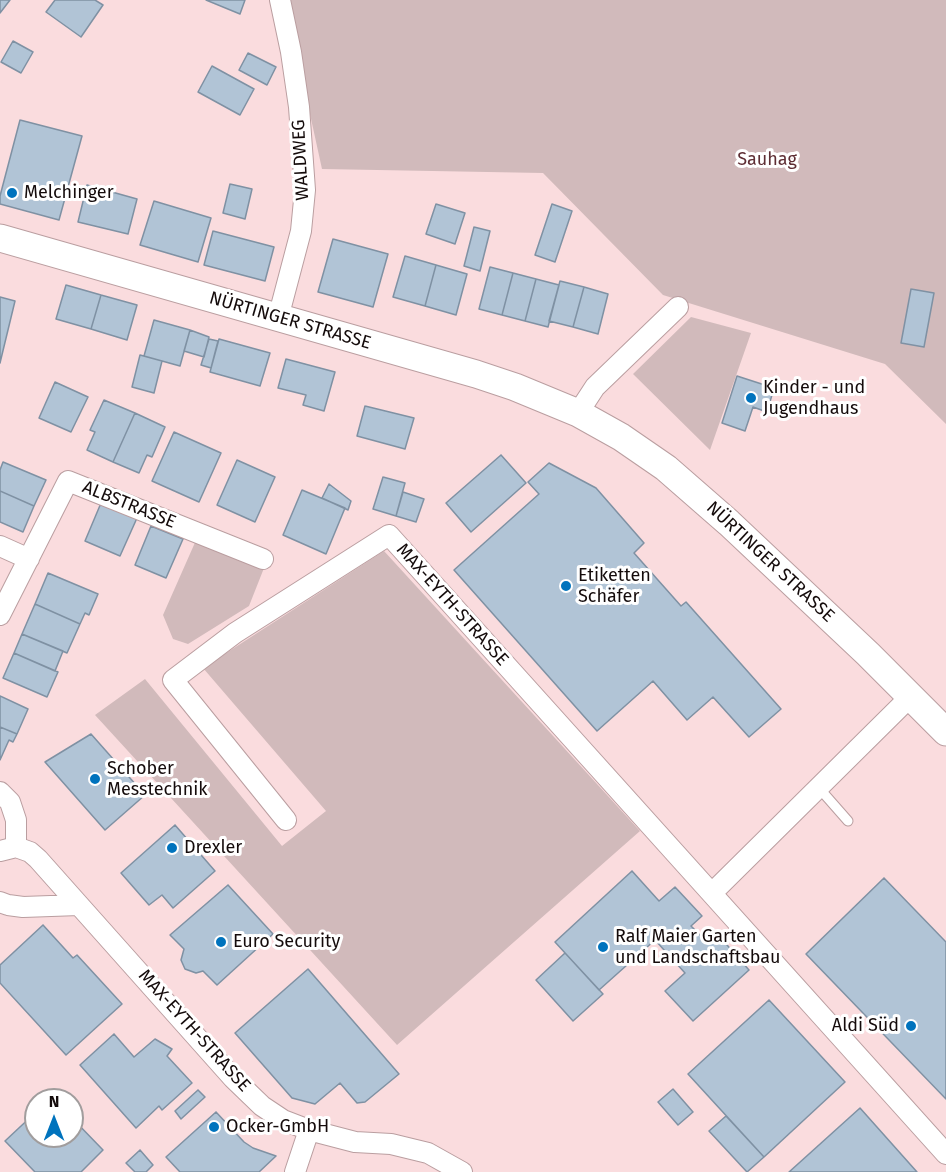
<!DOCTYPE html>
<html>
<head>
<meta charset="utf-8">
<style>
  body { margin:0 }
  #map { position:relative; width:946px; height:1172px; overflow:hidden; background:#fadcde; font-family:"Fira Sans",sans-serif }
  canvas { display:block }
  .north { position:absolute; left:24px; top:1088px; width:60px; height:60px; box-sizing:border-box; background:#fff; border:2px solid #a19d9d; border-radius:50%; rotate:0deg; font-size:16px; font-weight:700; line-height:24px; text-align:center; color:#140b0b }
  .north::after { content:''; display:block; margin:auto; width:21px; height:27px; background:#0073bd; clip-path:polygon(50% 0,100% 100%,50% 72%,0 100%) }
</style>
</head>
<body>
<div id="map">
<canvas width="946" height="1172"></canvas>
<div class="north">N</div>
</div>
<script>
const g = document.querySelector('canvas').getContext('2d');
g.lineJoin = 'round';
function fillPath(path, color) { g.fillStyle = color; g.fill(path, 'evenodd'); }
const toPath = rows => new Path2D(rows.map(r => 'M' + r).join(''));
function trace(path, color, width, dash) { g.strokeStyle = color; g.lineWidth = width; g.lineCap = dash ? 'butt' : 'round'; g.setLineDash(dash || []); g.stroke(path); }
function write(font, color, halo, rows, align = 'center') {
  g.font = font + ' "Fira Sans",sans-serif'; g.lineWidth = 6; g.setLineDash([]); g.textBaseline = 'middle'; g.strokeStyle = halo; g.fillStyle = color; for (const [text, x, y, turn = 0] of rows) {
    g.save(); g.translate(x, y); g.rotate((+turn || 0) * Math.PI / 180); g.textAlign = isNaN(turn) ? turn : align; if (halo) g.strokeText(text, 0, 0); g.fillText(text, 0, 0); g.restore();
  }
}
fillPath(toPath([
  [285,0,946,0,946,424,885,364,663,295,543,173,322,169],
  [691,317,751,333,710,450,633,374],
  [197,538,264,568,249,606,188,644,173,639,163,615],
  [384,551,640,831,397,1045,95,715,145,679,282,846,326,811,203,668]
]), '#d1babb');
const building = toPath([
  [0,0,10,0,0,13,0,0],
  [55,0,95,0,103,5,81,37,46,12,55,0],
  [206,0,245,0,240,14,206,0],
  [13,41,33,52,21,73,1,62,13,41],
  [248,53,276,67,267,85,239,70,248,53],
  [212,66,254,89,240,115,198,92,212,66],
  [20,120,82,136,59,220,0,204,0,196,20,120],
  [230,184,252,189,245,219,223,213,230,184],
  [87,185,137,199,128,234,78,222,87,185],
  [154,201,211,218,198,262,140,245,154,201],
  [436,204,465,213,455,244,426,234,436,204],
  [552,204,572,211,555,262,535,255,552,204],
  [474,227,490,231,480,271,464,266,474,227],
  [213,231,274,247,265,281,204,265,213,231],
  [333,239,388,254,373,307,318,292,333,239],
  [405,256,436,265,425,306,393,297,405,256],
  [436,265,467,274,456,315,425,306,436,265],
  [490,267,513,273,502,315,479,309,490,267],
  [513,273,536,279,525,321,502,315,513,273],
  [536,279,559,285,548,327,525,321,536,279],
  [560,281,584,287,573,327,549,321,560,281],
  [66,285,101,295,91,329,56,319,66,285],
  [584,287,608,294,598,334,573,327,584,287],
  [911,289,934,293,924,347,901,343,911,289],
  [101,295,137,305,127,340,91,329,101,295],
  [0,297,15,301,0,363,0,297],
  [154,320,190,330,180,366,144,356,154,320],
  [190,330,209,337,204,357,184,351,190,330],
  [209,339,218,341,211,368,201,365,209,339],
  [219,339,270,353,260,386,210,372,219,339],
  [140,355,162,361,154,393,132,387,140,355],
  [286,359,335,372,324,411,303,405,306,395,278,388,286,359],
  [737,376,774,388,767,412,753,407,745,431,722,423,737,376],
  [55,382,88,397,71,432,39,418,55,382],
  [104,400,135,413,113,462,87,450,95,432,90,430,104,400],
  [365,406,414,418,405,449,357,436,365,406],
  [135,413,165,427,152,457,147,455,139,473,113,462,135,413],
  [174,432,221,453,199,502,152,481,174,432],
  [501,455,526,483,471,532,446,503,501,455],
  [237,460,275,477,255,522,217,505,237,460],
  [3,462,46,480,34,506,0,491,0,470,3,462],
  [549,463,596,488,644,543,634,553,681,606,686,602,781,709,749,737,713,697,687,720,653,681,597,731,454,570,539,494,528,482,549,463],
  [383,477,405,483,396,516,373,509,383,477],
  [329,484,351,501,348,510,322,498,329,484],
  [302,490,345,508,326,554,283,535,302,490],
  [0,491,34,506,23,532,0,522,0,491],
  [403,492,424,499,416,522,396,516,403,492],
  [101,503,137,518,120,556,85,541,101,503],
  [151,526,183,539,166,578,135,565,151,526],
  [48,573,98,594,89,615,85,613,80,624,35,604,48,573],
  [35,604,80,624,67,653,22,634,35,604],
  [22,634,63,651,55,671,14,653,22,634],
  [14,653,58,672,47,697,3,678,14,653],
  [0,696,28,709,17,734,0,727,0,696],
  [0,727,17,734,13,742,9,740,0,760,0,727],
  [91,734,145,795,105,830,45,762,91,734],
  [175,825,215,871,173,908,162,895,149,905,121,873,175,825],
  [632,871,659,901,675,887,702,916,691,926,703,938,713,929,749,970,693,1021,665,991,685,973,655,940,599,990,555,942,632,871],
  [884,878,946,942,946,1099,806,954,884,878],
  [228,885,273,934,217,985,203,971,196,973,185,969,181,960,184,949,170,935,228,885],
  [43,925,73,958,77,955,122,1004,66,1055,0,983,0,965,43,925],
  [565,953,603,994,573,1021,536,980,565,953],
  [308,969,399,1074,365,1102,357,1103,340,1083,315,1104,292,1098,235,1033,308,969],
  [769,1000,845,1082,764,1157,688,1074,769,1000],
  [114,1034,134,1057,155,1039,172,1049,167,1056,192,1083,162,1110,159,1106,136,1128,80,1065,114,1034],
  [673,1089,693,1112,678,1125,658,1102,673,1089],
  [198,1090,205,1097,181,1119,175,1111,198,1090],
  [860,1108,917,1172,789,1172,860,1108],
  [36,1112,36,1136,72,1136,72,1118,103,1150,81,1172,35,1172,5,1141,36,1112],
  [216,1112,244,1142,253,1148,276,1156,259,1172,180,1172,166,1157,216,1112],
  [726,1116,764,1157,747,1172,709,1131,726,1116],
  [140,1150,153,1165,146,1172,135,1172,126,1163,140,1150]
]);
fillPath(building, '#b1c4d6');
trace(building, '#7f91a3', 1.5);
const lane = toPath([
  [819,788,848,821]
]);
const street = toPath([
  [278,318,301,231,305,190,299,107,291,52,280,0],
  [578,413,595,387,678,307],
  [0,546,29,559],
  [0,615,68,481,263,559],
  [0,792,10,802,16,820,16,847],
  [286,820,173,680,235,633,389,535,946,1154],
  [0,851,16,847,30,852,38,859,233,1078,262,1106,283,1120,309,1130,355,1142,391,1144,428,1153,462,1172],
  [712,893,910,697],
  [0,902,8,905,23,907,79,905],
  [295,1172,309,1130]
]);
const secondary = toPath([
  [0,238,476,374,515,387,578,413,621,437,666,468,729,523,868,654,946,732]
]);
trace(lane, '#ba9ea0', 11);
trace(street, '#ba9ea0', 22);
trace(secondary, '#ba9ea0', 29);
trace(lane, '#fff', 9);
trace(street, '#fff', 20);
trace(secondary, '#fff', 27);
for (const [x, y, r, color] of [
  [12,193,6,"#0073bd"],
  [751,398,6,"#0073bd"],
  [566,586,6,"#0073bd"],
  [95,779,6,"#0073bd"],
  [172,848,6,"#0073bd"],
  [221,942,6,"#0073bd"],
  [603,947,6,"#0073bd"],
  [911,1026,6,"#0073bd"],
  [214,1127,6,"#0073bd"]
]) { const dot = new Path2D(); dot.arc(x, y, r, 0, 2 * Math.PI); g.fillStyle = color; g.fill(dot); trace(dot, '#fff', 2); }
write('18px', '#140b0b', '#fff', [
  ["WALDWEG",301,160,-93],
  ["NÜRTINGER STRASSE",290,321,16],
  ["ALBSTRASSE",129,505,22],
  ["NÜRTINGER STRASSE",770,562,43],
  ["MAX-EYTH-STRASSE",452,605,48],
  ["MAX-EYTH-STRASSE",194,1031,48]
]);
write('18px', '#5e2e34', '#fff', [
  ["Sauhag",767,160]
]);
write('18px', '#140b0b', '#fff', [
  ["Melchinger",24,193],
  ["Kinder - und",763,388],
  ["Jugendhaus",763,409],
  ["Etiketten",578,576],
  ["Schäfer",578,597],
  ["Schober",107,769],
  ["Messtechnik",107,790],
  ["Drexler",184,848],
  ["Ralf Maier Garten",615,937],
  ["und Landschaftsbau",615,958],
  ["Euro Security",233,942],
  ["Aldi Süd",899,1026,"right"],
  ["Ocker-GmbH",226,1127]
], 'left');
</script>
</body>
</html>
